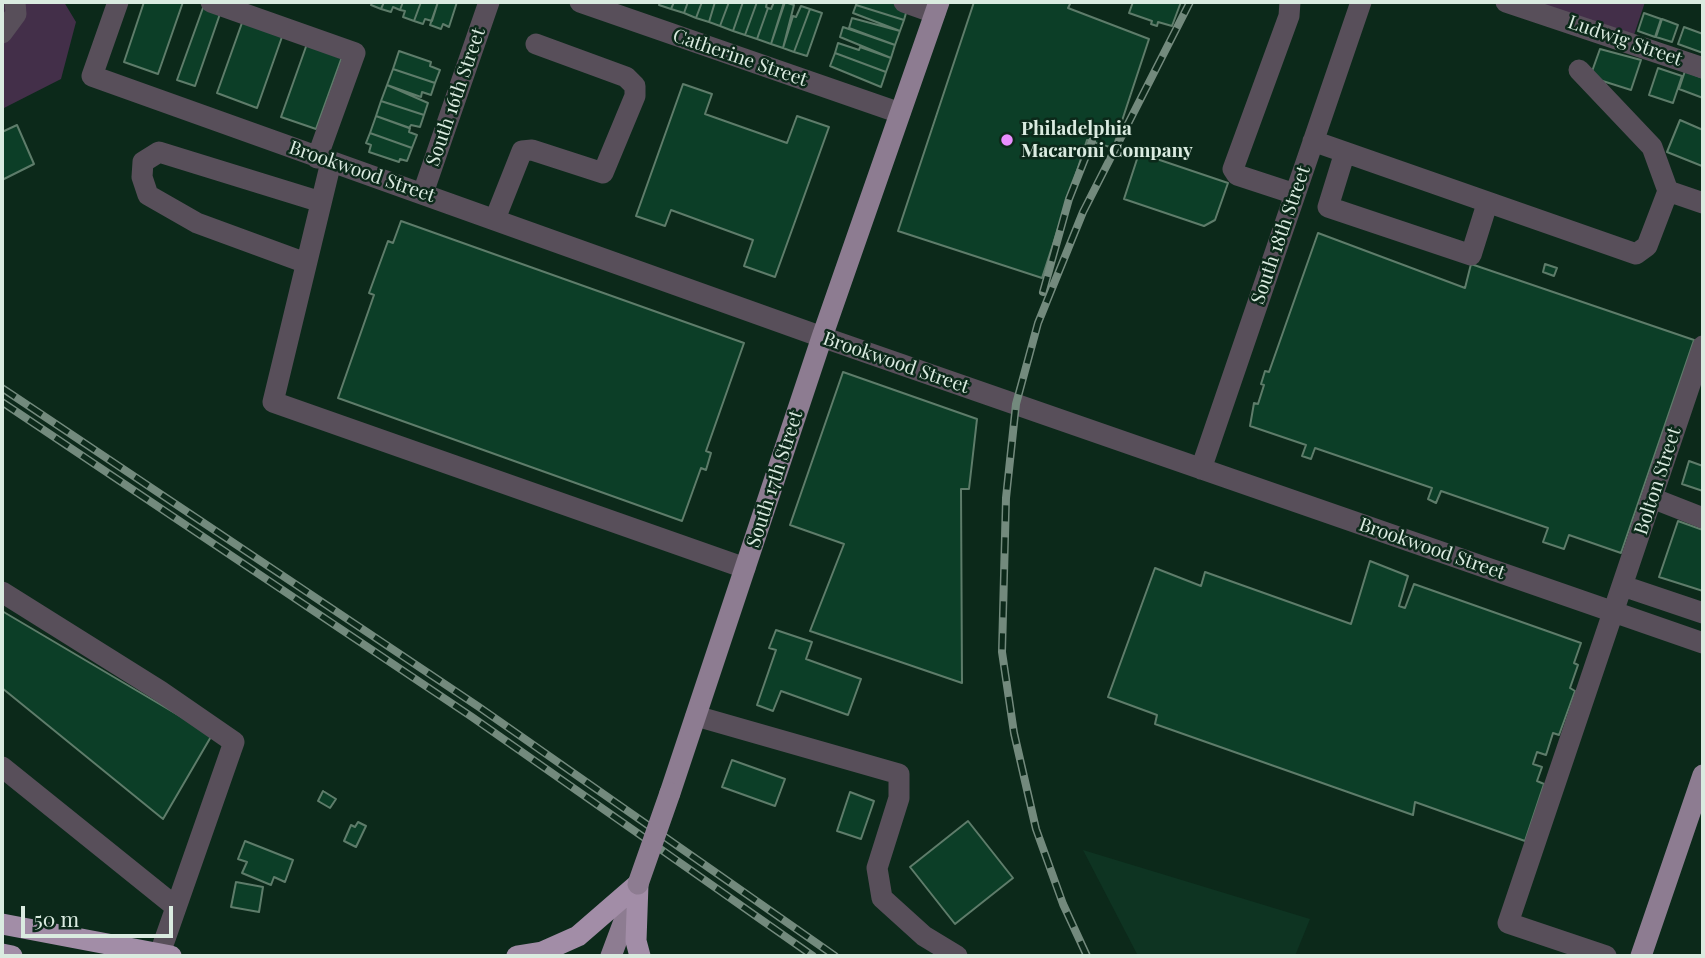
<!DOCTYPE html>
<html>
<head>
<meta charset="utf-8">
<style>
  body { margin:0 }
  #map { position:relative; width:1705px; height:958px; overflow:hidden; background:#0c291a; font-family:"Playfair Display",serif }
  canvas { display:block }
  .frame { position:absolute; inset:0; border:4px solid #daebe0; pointer-events:none }
  .scale { position:absolute; left:21px; top:906px; width:152px; height:32px; box-sizing:border-box; border:4px solid #daebe0; border-top:0; padding-left:9px; font-size:21px; line-height:24px; white-space:nowrap; color:#daebe0; -webkit-text-stroke:5px #0c291a; paint-order:stroke }
</style>
</head>
<body>
<div id="map">
<canvas width="1705" height="958"></canvas>
<div class="frame"></div>
<div class="scale">50 m</div>
</div>
<script>
const g = document.querySelector('canvas').getContext('2d');
g.lineJoin = 'round';
function fillPath(path, color) { g.fillStyle = color; g.fill(path, 'evenodd'); }
const toPath = rows => new Path2D(rows.map(r => 'M' + r).join(''));
function trace(path, color, width, dash) { g.strokeStyle = color; g.lineWidth = width; g.lineCap = dash ? 'butt' : 'round'; g.setLineDash(dash || []); g.stroke(path); }
function write(font, color, halo, rows, align = 'center') {
  g.font = font + ' "Playfair Display",serif'; g.lineWidth = 5; g.setLineDash([]); g.textBaseline = 'middle'; g.strokeStyle = halo; g.fillStyle = color; for (const [text, x, y, turn = 0] of rows) {
    g.save(); g.translate(x, y); g.rotate((+turn || 0) * Math.PI / 180); g.textAlign = isNaN(turn) ? turn : align; if (halo) g.strokeText(text, 0, 0); g.fillText(text, 0, 0); g.restore();
  }
}
fillPath(toPath([
  [1083,850,1310,919,1295,956,1138,956]
]), '#0e3422');
fillPath(toPath([
  [2,2,64,2,76,22,61,79,2,109],
  [1531,2,1645,2,1633,38]
]), '#432f49');
const building = toPath([
  [144,2,183,2,158,74,124,62,144,2],
  [372,2,384,2,381,9,371,5,372,2],
  [384,2,403,2,400,10,393,7,391,12,381,9,384,2],
  [403,2,421,2,414,21,403,17,405,11,400,10,403,2],
  [421,2,438,2,432,21,425,19,423,24,414,21,421,2],
  [438,2,457,2,449,27,443,24,441,29,430,25,438,2],
  [660,2,674,2,671,9,659,5,660,2],
  [674,2,688,2,684,13,671,9,674,2],
  [688,2,702,2,696,18,684,13,688,2],
  [702,2,715,2,709,22,696,18,702,2],
  [715,2,729,2,720,26,709,22,715,2],
  [729,2,743,2,733,31,720,26,729,2],
  [743,2,757,2,745,35,733,31,743,2],
  [757,2,767,2,766,7,768,8,757,39,745,35,757,2],
  [774,2,784,2,771,44,757,39,768,8,771,9,774,2],
  [785,2,794,5,783,48,771,44,785,2],
  [857,2,894,2,908,6,904,20,856,5,857,2],
  [974,2,1071,2,1068,8,1149,39,1113,148,1087,140,1042,278,898,231,974,2],
  [1133,2,1181,2,1172,26,1158,22,1157,26,1151,24,1152,21,1129,13,1133,2],
  [204,5,221,11,195,86,177,80,204,5],
  [856,5,904,20,900,31,853,13,856,5],
  [801,6,810,9,794,52,783,48,793,16,796,17,801,6],
  [810,9,822,13,807,56,794,52,810,9],
  [1644,13,1661,19,1655,37,1638,31,1644,13],
  [852,18,900,31,895,45,849,28,852,18],
  [1662,19,1678,25,1672,42,1656,37,1662,19],
  [243,20,283,34,257,108,217,93,243,20],
  [843,27,895,45,891,58,840,37,843,27],
  [1684,27,1703,34,1703,53,1678,44,1684,27],
  [308,41,343,54,316,129,281,117,308,41],
  [838,43,859,50,860,47,891,58,886,72,835,53,838,43],
  [1600,49,1641,60,1631,90,1590,77,1600,49],
  [399,51,431,62,430,66,440,70,435,83,393,69,399,51],
  [835,53,886,72,881,87,830,66,835,53],
  [1658,68,1682,76,1673,103,1649,95,1658,68],
  [393,69,435,83,431,95,422,92,421,97,387,85,393,69],
  [1685,71,1703,78,1703,98,1679,89,1685,71],
  [683,84,712,94,705,114,787,143,797,116,829,127,775,277,744,266,753,240,671,210,665,226,636,216,683,84],
  [387,85,428,103,424,115,381,101,387,85],
  [381,101,424,115,420,127,411,125,409,128,376,116,381,101],
  [376,116,410,128,409,132,417,135,412,148,370,133,376,116],
  [1680,120,1703,130,1702,166,1667,152,1680,120],
  [17,125,34,164,2,180,2,132,17,125],
  [370,133,412,148,407,161,400,159,399,162,369,152,371,145,366,143,370,133],
  [1139,153,1228,183,1215,220,1204,226,1124,199,1139,153],
  [401,221,744,343,706,451,711,453,706,470,701,468,682,521,338,398,374,295,369,293,388,241,393,243,401,221],
  [1318,233,1465,288,1471,264,1694,340,1621,553,1569,535,1564,549,1543,542,1548,528,1441,491,1436,503,1428,499,1432,488,1315,448,1311,459,1302,456,1306,445,1250,426,1254,403,1258,404,1264,385,1261,384,1265,371,1269,372,1318,233],
  [1545,264,1557,268,1554,276,1543,272,1545,264],
  [843,372,977,419,969,489,961,489,962,683,810,631,844,544,790,525,843,372],
  [1689,461,1703,466,1703,491,1682,484,1689,461],
  [1678,521,1703,530,1703,591,1659,577,1678,521],
  [1370,561,1408,576,1399,606,1405,608,1414,584,1581,643,1574,663,1578,665,1570,688,1575,691,1559,735,1553,733,1546,755,1537,752,1533,764,1542,767,1537,781,1544,784,1525,841,1415,802,1413,815,1155,724,1157,715,1108,697,1155,568,1201,586,1205,572,1351,624,1370,561],
  [2,611,212,735,163,819,2,688,2,611],
  [776,630,812,642,806,659,861,679,848,715,781,691,773,711,757,705,776,650,769,648,776,630],
  [732,760,785,779,775,806,722,787,732,760],
  [323,791,336,799,330,808,318,801,323,791],
  [850,792,874,801,861,839,837,831,850,792],
  [968,821,1013,878,955,924,910,867,968,821],
  [358,822,366,826,356,847,344,841,351,825,355,827,358,822],
  [245,841,293,860,285,882,274,877,271,885,242,873,247,862,238,859,245,841],
  [236,882,263,887,259,912,231,907,236,882]
]);
fillPath(building, '#0c3e27');
trace(building, '#5e7c6a', 2);
trace(toPath([
  [118,2,92,76,822,337,1703,643],
  [211,2,355,53,317,158],
  [580,2,900,113],
  [904,2,935,13],
  [1290,2,1289,16,1233,169,1237,175,1295,194],
  [1506,2,1703,68],
  [2,33,16,14,15,2],
  [1579,70,1652,147,1668,191],
  [1313,141,1636,254,1647,246,1668,191,1703,203],
  [1345,152,1328,207,1471,255,1487,204],
  [331,162,273,402,745,568],
  [423,193,489,2],
  [495,219,522,151,532,150,603,173,635,96,635,86,626,77,536,44],
  [306,263,197,223,148,195,142,177,143,162,159,152,321,202],
  [1201,469,1361,2],
  [1652,498,1703,518],
  [1623,586,1703,613],
  [2,592,160,691,234,742,159,956],
  [696,716,899,774,899,798,877,868,882,898,924,936,957,956],
  [2,767,176,907],
  [1606,956,1508,923,1703,346]
]), '#584f5a', 21);
trace(toPath([
  [670,793,822,337,939,2],
  [611,956,636,889],
  [1641,956,1703,775]
]), '#8d7c91', 21);
trace(toPath([
  [638,884,636,941,640,956],
  [2,954,12,956],
  [517,956,542,952,578,936,638,884]
]), '#a28da7', 21);
const rail = toPath([
  [1043,292,1069,199,1092,141],
  [2,388,479,707,835,956],
  [2,402,472,717,813,956],
  [1087,956,1063,904,1036,829,1014,733,1002,652,1006,498,1016,404,1038,323,1083,212,1190,2]
]);
trace(rail, '#738a7d', 8);
trace(rail, '#0c291a', 5, [16]);
trace(toPath([
  [638,884,670,793]
]), '#8d7c91', 21);
trace(toPath([
  [2,924,171,956]
]), '#a28da7', 21);
for (const [x, y, r, color] of [
  [1007,140,7,"#e98efe"]
]) { const dot = new Path2D(); dot.arc(x, y, r, 0, 2 * Math.PI); g.fillStyle = color; g.fill(dot); trace(dot, '#0c291a', 2.5); }
write('19px', '#daebe0', '#0c291a', [
  ["Ludwig Street",1625,41,19],
  ["Catherine Street",740,58,19],
  ["South 16th Street",456,97,-71],
  ["Brookwood Street",362,172,19],
  ["South 18th Street",1281,235,-71],
  ["Brookwood Street",896,363,19],
  ["South 17th Street",775,479,-72],
  ["Bolton Street",1658,481,-72],
  ["Brookwood Street",1432,549,19]
]);
write('bold 19px', '#daebe0', '#0c291a', [
  ["Philadelphia",1021,129],
  ["Macaroni Company",1021,151]
], 'left');
</script>
</body>
</html>
